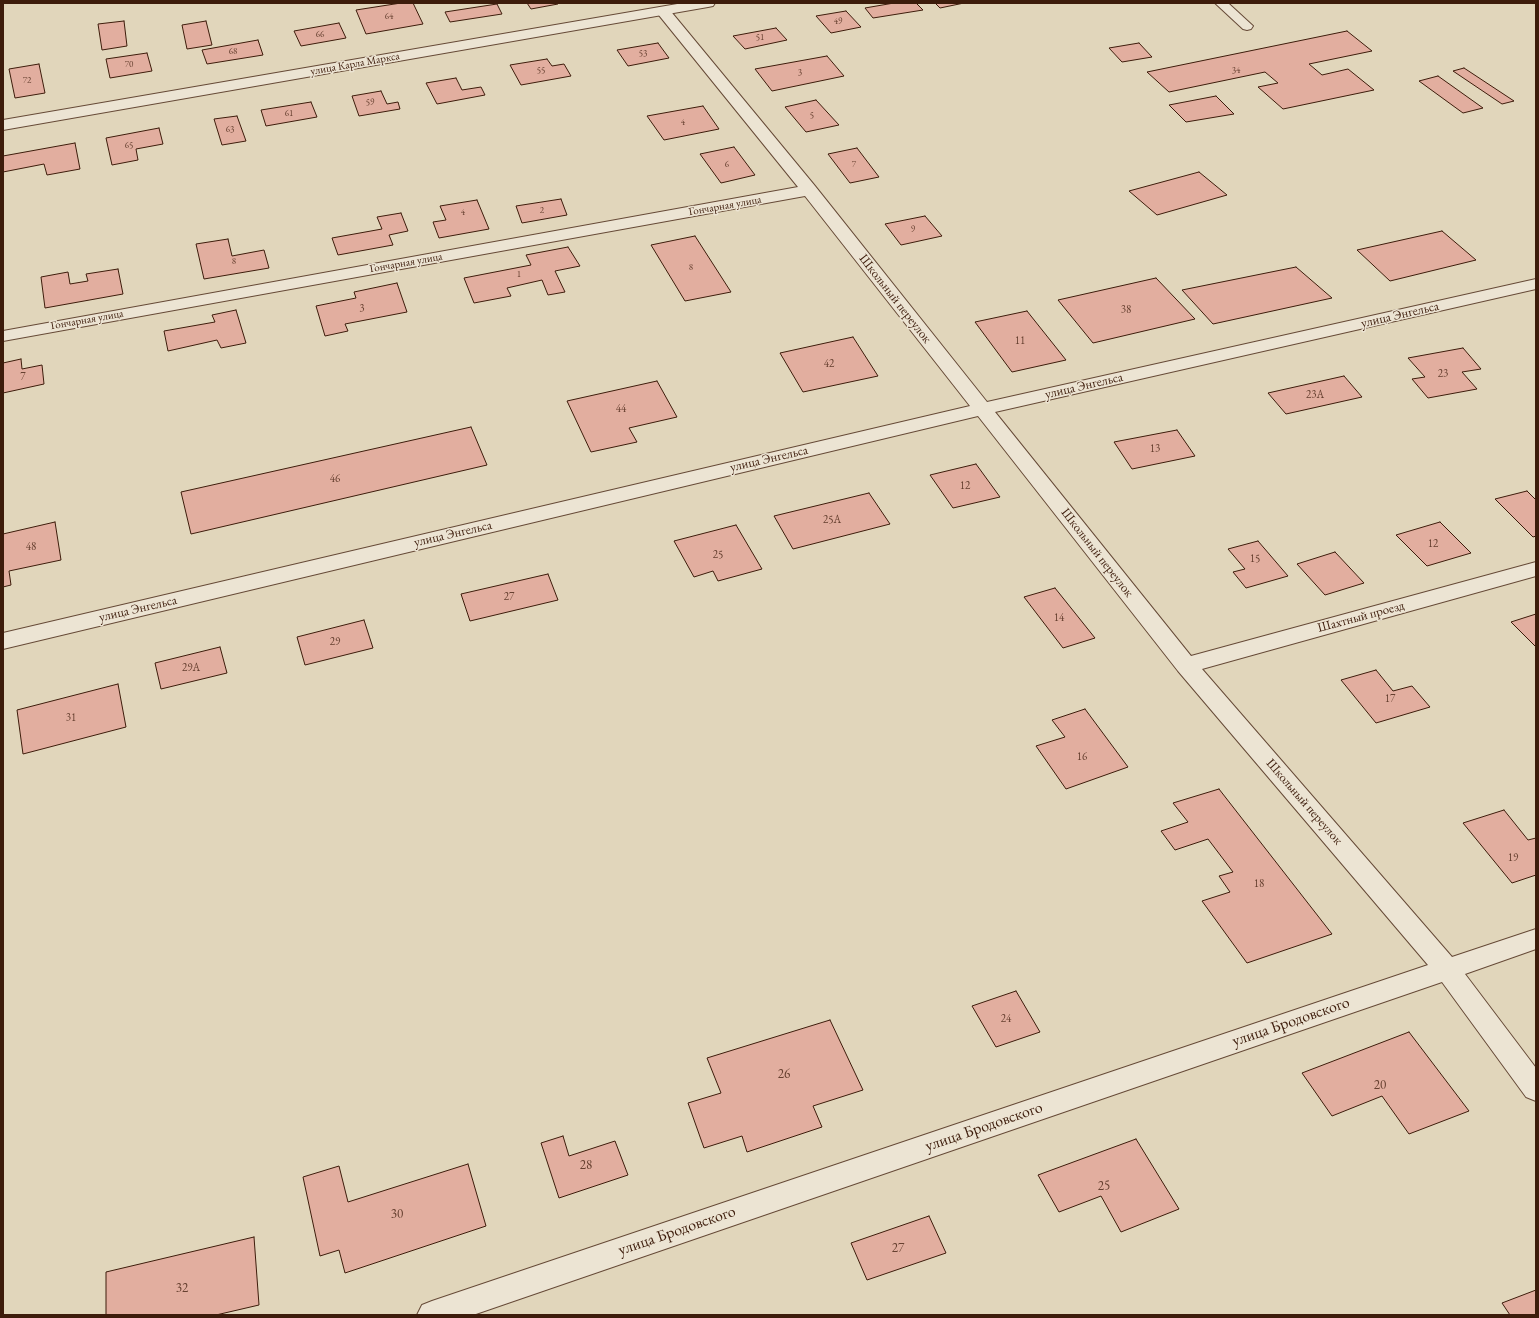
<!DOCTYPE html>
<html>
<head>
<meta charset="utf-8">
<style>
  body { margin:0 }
  #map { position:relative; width:1539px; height:1318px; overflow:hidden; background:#e1d6bb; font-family:"EB Garamond",serif }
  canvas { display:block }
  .frame { position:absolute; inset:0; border:4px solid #3d1c0b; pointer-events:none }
</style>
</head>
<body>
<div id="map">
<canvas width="1539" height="1318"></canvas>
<div class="frame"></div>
</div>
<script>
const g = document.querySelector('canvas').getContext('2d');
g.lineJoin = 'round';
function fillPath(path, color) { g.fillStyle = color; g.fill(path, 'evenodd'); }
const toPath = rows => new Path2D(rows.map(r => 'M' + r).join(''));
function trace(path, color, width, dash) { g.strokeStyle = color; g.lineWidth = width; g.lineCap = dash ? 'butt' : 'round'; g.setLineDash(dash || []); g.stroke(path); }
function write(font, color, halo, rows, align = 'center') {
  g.font = font + ' "EB Garamond",serif'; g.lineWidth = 3; g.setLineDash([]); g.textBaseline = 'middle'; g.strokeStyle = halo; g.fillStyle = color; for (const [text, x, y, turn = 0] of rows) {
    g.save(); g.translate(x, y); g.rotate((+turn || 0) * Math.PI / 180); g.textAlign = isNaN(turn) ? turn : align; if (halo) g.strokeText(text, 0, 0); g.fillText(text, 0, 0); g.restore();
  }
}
const building = toPath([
  [401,3,413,3,423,24,366,34,356,10,401,3],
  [527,3,558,3,558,4,531,9,527,3],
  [894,3,916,3,923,10,873,18,865,8,894,3],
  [935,3,964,3,940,8,935,3],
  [497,4,502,14,450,22,445,12,497,4],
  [846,11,861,27,831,33,816,16,846,11],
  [124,21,127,46,102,50,98,24,124,21],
  [206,21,212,45,187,49,182,25,206,21],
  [339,23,346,38,301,46,294,31,339,23],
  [776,28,787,40,745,49,733,36,776,28],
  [1347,31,1372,51,1309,64,1322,75,1348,69,1374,90,1283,109,1258,87,1278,83,1265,72,1169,92,1147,72,1347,31],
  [258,40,263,55,207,64,202,50,258,40],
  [658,43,669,58,628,66,617,50,658,43],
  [1139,43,1152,57,1122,62,1109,48,1139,43],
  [147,53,152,71,110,78,106,59,147,53],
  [827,56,844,76,772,91,755,69,827,56],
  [547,59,552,66,564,64,571,76,521,85,510,65,547,59],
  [39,64,45,93,15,98,9,69,39,64],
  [1464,68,1514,101,1502,104,1453,71,1464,68],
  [1438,76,1483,108,1463,113,1419,81,1438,76],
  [456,78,462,90,481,87,485,95,437,104,426,83,456,78],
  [381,91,387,104,398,102,400,109,359,116,352,96,381,91],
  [1216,96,1234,114,1186,122,1169,105,1216,96],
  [816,100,839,125,806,132,785,107,816,100],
  [311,102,317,117,266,126,261,110,311,102],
  [703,106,719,129,664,140,647,116,703,106],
  [237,116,246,141,222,145,214,119,237,116],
  [159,128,163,144,136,149,138,160,112,165,106,138,159,128],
  [75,143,80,169,47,175,44,164,3,172,3,156,75,143],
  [734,147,755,175,721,183,700,154,734,147],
  [857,148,879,177,850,183,828,154,857,148],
  [1199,172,1227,195,1157,215,1129,191,1199,172],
  [561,199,567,215,522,223,516,206,561,199],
  [477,200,489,229,439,238,433,222,446,220,440,206,477,200],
  [401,213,408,231,389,235,393,245,338,255,332,238,382,229,377,217,401,213],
  [925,216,942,236,901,245,885,224,925,216],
  [1442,231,1476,260,1390,281,1357,250,1442,231],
  [695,236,731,292,685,301,651,245,695,236],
  [228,239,232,256,264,250,269,268,204,279,196,244,228,239],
  [568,247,580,266,555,271,565,292,548,295,542,280,507,288,511,296,474,303,464,278,531,265,526,255,568,247],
  [1296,267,1332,298,1213,324,1182,290,1296,267],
  [118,269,123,294,45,308,41,277,68,272,70,284,88,281,86,274,118,269],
  [1156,278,1195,319,1093,343,1058,300,1156,278],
  [397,283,407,312,345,324,348,331,325,336,316,306,356,298,354,292,397,283],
  [236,310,246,343,221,348,217,340,168,351,164,331,215,322,212,315,236,310],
  [1027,311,1066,360,1012,372,975,322,1027,311],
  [853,337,878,376,803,392,780,353,853,337],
  [1463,348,1481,369,1462,372,1477,389,1428,398,1412,379,1425,377,1408,358,1463,348],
  [21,359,22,369,42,365,44,384,3,393,3,363,21,359],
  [1344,376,1362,397,1286,414,1268,393,1344,376],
  [657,381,677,417,629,428,637,442,591,452,567,401,657,381],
  [471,427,487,465,191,534,181,492,471,427],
  [1177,430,1195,456,1132,469,1114,442,1177,430],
  [976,464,1000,497,953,508,930,475,976,464],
  [1527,491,1536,500,1536,536,1533,537,1495,499,1527,491],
  [869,493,890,524,793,549,774,516,869,493],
  [55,522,61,560,9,571,11,585,3,587,3,534,55,522],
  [1440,522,1471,553,1427,566,1396,535,1440,522],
  [736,525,762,569,718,581,713,571,694,577,674,541,736,525],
  [1258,541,1288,576,1246,588,1233,572,1245,569,1228,549,1258,541],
  [1335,552,1364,583,1325,595,1297,564,1335,552],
  [548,574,558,600,470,621,461,594,548,574],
  [1055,588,1095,638,1063,648,1024,597,1055,588],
  [1536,614,1536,646,1535,646,1511,622,1536,614],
  [364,620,373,648,305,665,297,637,364,620],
  [220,647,227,673,161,689,155,663,220,647],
  [1376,670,1393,691,1412,686,1430,707,1376,723,1341,680,1376,670],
  [118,684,126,727,23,754,17,710,118,684],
  [1085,709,1128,767,1066,789,1036,746,1065,737,1052,720,1085,709],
  [1219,789,1332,934,1247,963,1202,901,1230,892,1219,876,1233,872,1208,839,1175,850,1161,831,1188,822,1173,803,1219,789],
  [1504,810,1528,840,1536,838,1536,875,1512,883,1463,823,1504,810],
  [1016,991,1040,1032,996,1047,972,1006,1016,991],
  [830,1020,863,1090,813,1106,822,1127,747,1152,742,1136,704,1148,688,1103,721,1093,707,1058,830,1020],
  [1409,1032,1469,1111,1409,1134,1382,1096,1332,1116,1302,1073,1409,1032],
  [563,1136,569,1156,615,1141,628,1175,559,1198,541,1143,563,1136],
  [1136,1139,1179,1209,1121,1232,1101,1196,1059,1212,1038,1175,1136,1139],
  [468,1164,486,1226,345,1273,339,1250,320,1256,303,1177,339,1166,348,1202,468,1164],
  [929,1216,946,1253,867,1280,851,1243,929,1216],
  [254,1237,259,1305,216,1315,106,1315,106,1272,254,1237],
  [1536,1290,1536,1315,1510,1315,1502,1303,1536,1290]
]);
fillPath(building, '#e2ae9f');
trace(building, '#3d1c0b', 1);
const service = toPath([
  [1215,3,1228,3,1253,26,1251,29,1247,30,1243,29,1215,3]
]);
const minor = toPath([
  [663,7,668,8,815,186,987,402,1536,279,1536,289,995,412,1191,656,1536,562,1536,576,1202,669,1452,957,1536,929,1536,949,1465,974,1536,1068,1536,1101,1526,1097,1442,982,473,1315,417,1315,422,1305,432,1301,1428,965,1178,671,978,416,3,649,3,633,970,406,805,196,3,341,3,331,798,187,658,14,656,11,658,8,663,7]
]);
const tertiary = toPath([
  [683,3,715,3,713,6,708,7,3,130,3,120,683,3]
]);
trace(service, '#664a37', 2);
trace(minor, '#664a37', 2);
trace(tertiary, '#664a37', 2);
fillPath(service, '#ece4d3');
fillPath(minor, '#ece4d3');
fillPath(tertiary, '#ece4d3');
write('9px', '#664030', null, [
  ["64",389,17],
  ["49",838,22],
  ["66",320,35],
  ["51",760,38],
  ["68",233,52],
  ["53",643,54],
  ["70",129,65],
  ["55",541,71],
  ["34",1236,71],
  ["3",800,73],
  ["72",27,81],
  ["59",370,103],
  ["61",289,114],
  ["5",812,116],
  ["4",683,123],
  ["63",230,130],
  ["65",129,146],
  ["6",727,165],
  ["7",854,165],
  ["2",542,211],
  ["4",463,213],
  ["9",913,230],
  ["8",234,262],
  ["8",691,268],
  ["1",519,275]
]);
write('11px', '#3d1c0b', '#ece4d3', [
  ["улица Карла Маркса",355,64,-10],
  ["Гончарная улица",725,206,-10],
  ["Гончарная улица",406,263,-10],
  ["Гончарная улица",87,320,-10]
]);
write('11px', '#664030', null, [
  ["3",362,309],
  ["38",1126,310],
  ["11",1020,341],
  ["42",829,364],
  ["23",1443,374],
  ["7",23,377],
  ["23А",1315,395],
  ["44",621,409],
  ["13",1155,449],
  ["46",335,479],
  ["12",965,486],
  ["25А",832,520],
  ["12",1433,544],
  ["48",31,547],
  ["25",718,555],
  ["15",1255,559],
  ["27",509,597],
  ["14",1059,618],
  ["29",335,642],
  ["29А",191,668],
  ["17",1390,699],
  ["31",71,718],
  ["16",1082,757],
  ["19",1513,858],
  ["18",1259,884],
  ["24",1006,1019]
]);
write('13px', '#3d1c0b', '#ece4d3', [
  ["Школьный переулок",895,299,52],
  ["улица Энгельса",1400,315,-13],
  ["улица Энгельса",1084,386,-13],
  ["улица Энгельса",769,459,-13],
  ["улица Энгельса",453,534,-13],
  ["Школьный переулок",1097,553,52],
  ["улица Энгельса",138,609,-13],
  ["Шахтный проезд",1361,617,-15],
  ["Школьный переулок",1304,802,49]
]);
write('13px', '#664030', null, [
  ["26",784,1074],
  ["20",1380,1085],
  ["28",586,1165],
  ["25",1104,1186],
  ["30",397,1214],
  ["27",898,1248],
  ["32",182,1288]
]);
write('16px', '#3d1c0b', '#ece4d3', [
  ["улица Бродовского",1291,1022,-19],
  ["улица Бродовского",984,1127,-19],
  ["улица Бродовского",677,1231,-19]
]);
</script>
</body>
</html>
